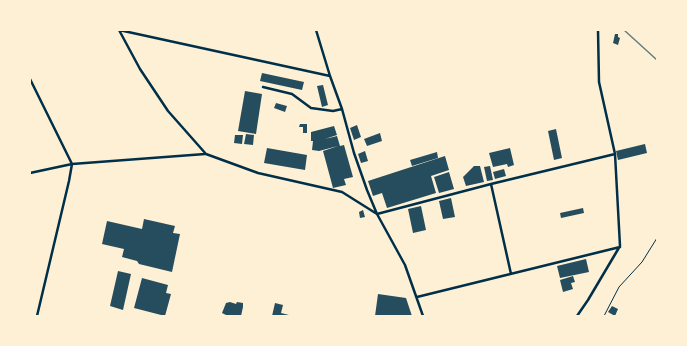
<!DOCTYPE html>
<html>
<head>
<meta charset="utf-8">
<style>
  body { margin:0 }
  #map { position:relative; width:687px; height:346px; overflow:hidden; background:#fdf0d5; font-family:"Golos Text",sans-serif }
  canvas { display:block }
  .frame { position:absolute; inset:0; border:31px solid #fdf0d5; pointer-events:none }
</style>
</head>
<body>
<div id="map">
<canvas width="687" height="346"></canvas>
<div class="frame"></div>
</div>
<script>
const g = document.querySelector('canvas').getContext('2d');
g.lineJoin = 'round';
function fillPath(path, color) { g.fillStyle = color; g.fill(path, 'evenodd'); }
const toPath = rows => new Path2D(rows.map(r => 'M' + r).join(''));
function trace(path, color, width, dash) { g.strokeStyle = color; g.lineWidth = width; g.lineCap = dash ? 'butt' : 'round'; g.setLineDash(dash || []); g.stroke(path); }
fillPath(toPath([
  [615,34,618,34,618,37,620,38,618,45,613,43],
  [262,73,304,82,302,90,260,81],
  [323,85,328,105,322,107,317,86],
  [245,91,262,94,256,134,238,131],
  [276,103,287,106,285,112,274,108],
  [300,124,307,124,307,133,303,133,303,127,299,127],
  [357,125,361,137,354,140,350,128],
  [334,126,337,135,325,139,337,136,340,146,344,145,353,177,344,179,346,185,333,188,323,151,338,146,319,151,312,150,313,141,311,141,311,132],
  [556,129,562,158,554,160,548,131],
  [380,133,382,141,367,146,364,139],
  [246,134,254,135,253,145,244,144],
  [235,135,243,135,242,144,234,143],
  [645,144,647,153,618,160,616,151],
  [267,148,307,155,305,170,264,163],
  [510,148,514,165,508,167,507,164,493,167,489,153],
  [365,151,368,161,361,163,358,154],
  [437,152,438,158,412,166,410,160],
  [445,156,449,170,431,176,436,193,387,208,382,193,373,196,368,181],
  [474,166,480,166,484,182,466,186,463,177],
  [490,166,493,180,487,181,484,167],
  [504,169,506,176,495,179,493,172],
  [449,172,454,189,439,193,434,177],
  [451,198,455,217,443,219,439,201],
  [421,206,426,230,413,233,408,209],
  [583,208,584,213,561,218,560,213],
  [363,210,365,217,360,218,359,212],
  [144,219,175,226,173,233,180,234,172,272,139,264,137,261,122,257,124,249,102,244,107,221,142,229],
  [586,259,589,272,560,278,557,266],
  [118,271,131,274,123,310,110,306],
  [573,276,575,282,571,283,573,289,563,292,560,280],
  [142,278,168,285,166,293,171,294,165,316,134,308],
  [378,294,406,298,412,316,375,316],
  [230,302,236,304,237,302,243,303,243,307,241,316,228,316,222,313,226,303],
  [275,303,283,305,281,313,293,316,272,316],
  [612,306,618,309,615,316,608,312]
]), '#264d5e');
trace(toPath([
  [604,316,619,287,642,262,657,238]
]), '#003049', 1);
trace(toPath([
  [119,30,140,69,168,111,206,154,258,173,342,192,377,214,491,184,615,154],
  [119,30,330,76],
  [316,30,330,76,342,109,354,153,367,190,377,214,405,265,423,316],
  [30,79,72,164,69,181,37,316],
  [263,87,292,94,311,108,333,111,342,109],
  [30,173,72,164,205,154],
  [491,184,511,274],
  [417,297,620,247],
  [577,316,588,300,620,246,615,154,599,82,598,30]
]), '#003049', 2.5);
trace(toPath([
  [624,30,657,60]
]), '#657d81', 1.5);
</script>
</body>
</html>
